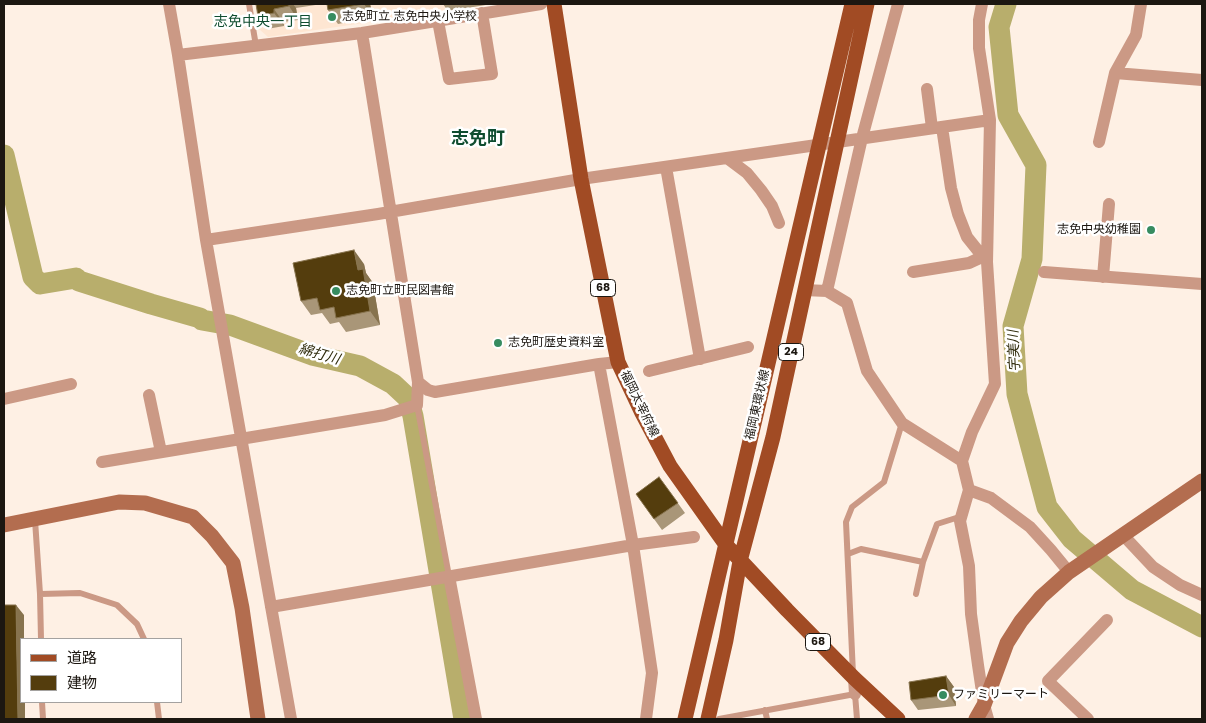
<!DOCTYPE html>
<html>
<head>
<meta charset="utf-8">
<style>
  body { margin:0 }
  #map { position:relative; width:1206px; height:723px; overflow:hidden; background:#fef0e4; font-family:Poppins,"Noto Sans JP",sans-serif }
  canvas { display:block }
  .frame { position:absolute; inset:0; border:5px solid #1c1711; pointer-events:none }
  .legend { position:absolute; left:20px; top:638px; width:162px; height:65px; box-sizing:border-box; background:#fff; border:1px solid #a4a2a0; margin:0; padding:6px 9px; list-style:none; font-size:15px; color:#1c1711 }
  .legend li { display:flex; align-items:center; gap:10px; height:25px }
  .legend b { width:25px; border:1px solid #a4a2a0 }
</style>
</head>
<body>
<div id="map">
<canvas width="1206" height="723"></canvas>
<div class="frame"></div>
<ul class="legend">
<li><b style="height:6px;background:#a14b24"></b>道路</li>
<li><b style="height:14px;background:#543d0d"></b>建物</li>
</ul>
</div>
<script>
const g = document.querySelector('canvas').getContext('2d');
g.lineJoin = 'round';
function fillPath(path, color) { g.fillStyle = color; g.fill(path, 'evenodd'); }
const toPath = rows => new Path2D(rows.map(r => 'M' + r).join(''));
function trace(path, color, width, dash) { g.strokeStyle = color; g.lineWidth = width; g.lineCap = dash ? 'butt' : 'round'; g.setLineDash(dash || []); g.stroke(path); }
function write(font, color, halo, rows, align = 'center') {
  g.font = font + ' Poppins,"Noto Sans JP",sans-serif'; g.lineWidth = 5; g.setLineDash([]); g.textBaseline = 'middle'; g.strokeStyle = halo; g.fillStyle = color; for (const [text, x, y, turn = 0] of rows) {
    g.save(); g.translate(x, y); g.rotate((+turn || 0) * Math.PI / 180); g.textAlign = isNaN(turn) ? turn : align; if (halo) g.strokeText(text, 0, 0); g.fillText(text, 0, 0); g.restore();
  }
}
fillPath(toPath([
  [255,4,494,4,268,37,259,29]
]), '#fee6d2');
trace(toPath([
  [1006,4,999,27,1008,115,1036,165,1032,259,1013,326,1017,394,1047,507,1072,539,1132,590,1202,627],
  [4,155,33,277,40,284,76,278,79,281,151,304,200,318,202,320,230,325,312,355,360,366,393,384,408,398,413,416,464,719]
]), '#b8ae6c', 21);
trace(toPath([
  [249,4,256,46],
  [417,405,449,576],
  [35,520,40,594,41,639],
  [848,554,861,549,923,562,937,524,956,518,961,518],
  [40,594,80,593,117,605,137,624,144,639],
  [916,594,923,562],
  [853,674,846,522,852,507,884,482,902,423],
  [42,702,43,719],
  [157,702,159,719],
  [765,710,767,719],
  [719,719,855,694,857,719]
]), '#cb9985', 6);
trace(toPath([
  [169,4,178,55,206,240,291,719],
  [982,4,979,20,979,48,990,120,987,262,995,384,972,432,962,461,969,490,960,521,969,566,971,614,978,665,984,705,988,719],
  [1141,4,1136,35,1115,73,1202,80],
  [438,21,449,79,492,74,482,13],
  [178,55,362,33,541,4],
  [927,89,932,128],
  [942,127,951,188,958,214,967,237,987,262],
  [1099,142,1115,73],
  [727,158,747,173,761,190,772,206,779,223],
  [666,167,700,359],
  [206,240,378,214,581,179,990,120],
  [913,272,969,263,982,257],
  [1044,272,1202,284],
  [1103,277,1109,204],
  [804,290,827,291,847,303,867,371,902,423,962,461],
  [827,291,862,138,898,4],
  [599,364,633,545,652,673,646,719],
  [649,371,748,347],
  [418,382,428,390,435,392,599,364,618,362],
  [149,395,161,452],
  [4,399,71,384],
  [102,462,385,415,417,405,418,382,362,33],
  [969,490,991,498,1030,527,1051,550,1069,572],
  [1123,535,1153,567,1180,585,1202,595],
  [449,576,476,719],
  [271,607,633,545,694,537],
  [854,678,855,694],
  [1088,719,1048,681,1107,620]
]), '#cb9985', 12);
trace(toPath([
  [4,525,119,502,145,503,193,517,212,536,233,563,242,608,258,719],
  [976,719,984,705,1007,643,1021,621,1041,597,1069,572,1202,481]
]), '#b36d4f', 15);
trace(toPath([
  [554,4,581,179,618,362,642,413,670,466,726,545,787,610,854,678,898,719],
  [685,719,852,4],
  [708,719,726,640,740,561,773,437,867,4]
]), '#a14b24', 15);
fillPath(toPath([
  [256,4,322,4,296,8,298,20,283,22,284,26,267,29,258,16],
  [327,4,370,4,373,17,338,24,328,10],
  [443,4,492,4,448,11],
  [364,264,366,273,373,283,380,325,346,332,339,322,330,324,322,313,311,315,301,301],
  [659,477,685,513,662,530,636,494],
  [946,676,954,687,956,706,918,710,911,700]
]), '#a99678');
fillPath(toPath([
  [289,4,293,4,296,8,298,20,289,6],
  [364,4,370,4,373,17],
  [274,9,283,22,284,26,274,13],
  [354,250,364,264,366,273,373,283,380,325,370,311,358,270],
  [16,605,24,615,24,639,21,639,21,702,25,702,25,719,18,719],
  [946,676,954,687,956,706,949,695]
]), '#87734e');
const building = toPath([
  [256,4,289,4,289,6,274,9,274,13,258,16,256,4],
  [327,4,364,4,328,10,327,4],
  [354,250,358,270,363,269,370,311,336,318,334,307,320,310,317,298,301,301,293,263,354,250],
  [659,477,678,503,654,519,636,494,659,477],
  [4,605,16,605,18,719,4,719,4,605],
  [946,676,949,695,911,700,909,682,946,676]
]);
fillPath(building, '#543d0d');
trace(building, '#87734e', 1);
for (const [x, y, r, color] of [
  [332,17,5,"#378c60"],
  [1151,230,5,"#378c60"],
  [336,291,5,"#378c60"],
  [498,343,5,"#378c60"],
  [943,695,5,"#378c60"]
]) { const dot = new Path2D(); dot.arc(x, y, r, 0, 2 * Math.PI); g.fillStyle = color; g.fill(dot); trace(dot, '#fff', 2); }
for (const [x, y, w] of [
  [603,288,25],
  [791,352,25],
  [818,642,25]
]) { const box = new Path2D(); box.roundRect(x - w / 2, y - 8.5, w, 17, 4); g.fillStyle = '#fff'; g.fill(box); trace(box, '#1c1711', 1); }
write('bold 11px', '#1c1711', null, [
  ["68",603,288],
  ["24",791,352],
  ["68",818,642]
]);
write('12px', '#1c1711', '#fff', [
  ["志免町立 志免中央小学校",342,17],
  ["志免中央幼稚園",1141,230,"right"],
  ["志免町立町民図書館",346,291],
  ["志免町歴史資料室",508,343],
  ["ファミリーマート",953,695]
], 'left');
write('12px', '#1c1711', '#fff', [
  ["福岡太宰府線",639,404,64],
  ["福岡東環状線",758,405,-77]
]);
write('14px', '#0f4d30', '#fff', [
  ["志免中央一丁目",263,22]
]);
write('italic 14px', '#2f2b0c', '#fff', [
  ["宇美川",1015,351,-93],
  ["綿打川",319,355,16]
]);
write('bold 18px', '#0f4d30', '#fff', [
  ["志免町",478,139]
]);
</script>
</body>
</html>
